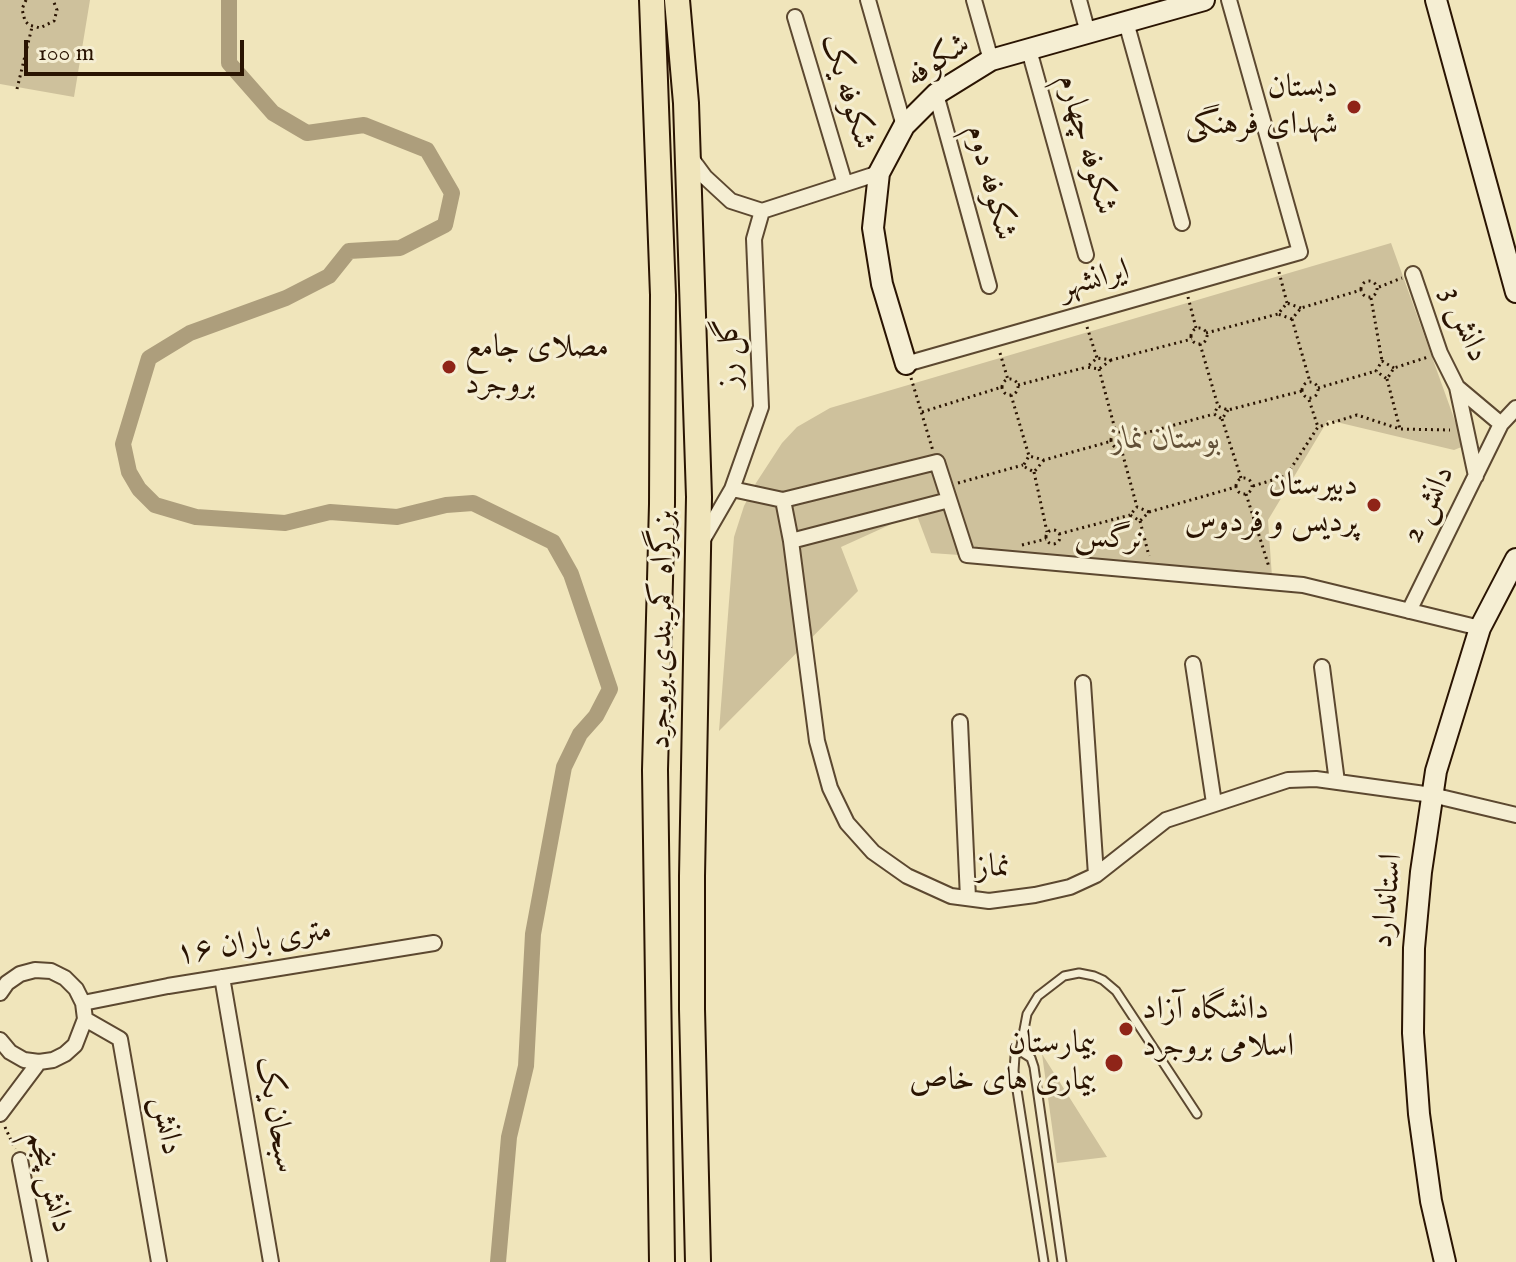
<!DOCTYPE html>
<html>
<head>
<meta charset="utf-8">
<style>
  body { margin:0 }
  #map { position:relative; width:1516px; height:1262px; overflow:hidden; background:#f0e5bb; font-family:"IM FELL English",serif }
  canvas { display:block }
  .scale { position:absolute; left:24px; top:40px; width:220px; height:36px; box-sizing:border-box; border:4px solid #2a1402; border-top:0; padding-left:10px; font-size:24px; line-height:28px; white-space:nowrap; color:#2a1402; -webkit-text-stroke:6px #f5eed3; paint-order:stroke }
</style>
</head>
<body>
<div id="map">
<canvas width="1516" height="1262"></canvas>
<div class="scale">100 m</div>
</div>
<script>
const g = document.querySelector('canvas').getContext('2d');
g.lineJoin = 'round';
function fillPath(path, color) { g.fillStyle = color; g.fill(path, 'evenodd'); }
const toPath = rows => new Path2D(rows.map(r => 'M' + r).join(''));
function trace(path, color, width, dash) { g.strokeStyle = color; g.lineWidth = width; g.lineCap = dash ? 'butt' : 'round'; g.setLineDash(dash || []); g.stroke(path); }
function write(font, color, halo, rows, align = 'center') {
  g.font = font + ' "IM FELL English",Amiri,serif'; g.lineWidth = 6; g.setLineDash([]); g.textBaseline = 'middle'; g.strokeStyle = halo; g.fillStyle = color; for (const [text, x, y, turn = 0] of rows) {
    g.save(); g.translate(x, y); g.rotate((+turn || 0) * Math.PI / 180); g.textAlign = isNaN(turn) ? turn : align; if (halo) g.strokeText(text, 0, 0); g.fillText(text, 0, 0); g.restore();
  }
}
fillPath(toPath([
  [0,0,90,0,74,97,0,84],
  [1391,243,1464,446,1454,450,1328,420,1268,520,1272,577,931,553,916,513,841,547,858,591,719,731,734,537,744,506,756,483,782,443,797,427,830,408],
  [1042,1054,1107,1157,1057,1163]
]), '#cec19c');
trace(toPath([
  [229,0,229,63,273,113,307,133,364,125,427,150,452,193,445,225,400,248,349,251,329,276,286,298,190,333,149,358,123,444,129,472,139,489,155,505,196,517,285,523,330,512,397,517,446,505,473,503,553,542,571,574,610,689,596,716,580,734,564,767,533,934,526,1066,509,1137,498,1262]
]), '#ad9e7c', 16);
const lane = toPath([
  [1020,1051,1027,1014,1038,996,1064,976,1079,973,1094,976,1103,980,1116,991,1197,1114],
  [1044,1262,1014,1071,1015,1056,1020,1051,1031,1058,1034,1067,1062,1262]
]);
const street = toPath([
  [868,0,904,126],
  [974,0,991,60],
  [1079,0,1088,33],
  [795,17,845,184],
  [1126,22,1182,223],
  [1029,50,1086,255],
  [936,94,989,286],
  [691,158,705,177,731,201,762,211,879,173],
  [1413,274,1440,353,1457,387,1501,424],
  [906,364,1300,252,1229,0],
  [1457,387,1476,476],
  [732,489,783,500,791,541,817,741,830,788,847,823,873,852,907,876,951,896,989,901,1035,895,1070,887,1096,875,1166,820,1288,780,1316,779,1432,795,1516,815],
  [783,500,937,462,967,555,1303,585,1480,628],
  [702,541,732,489,761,407,754,239,762,211],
  [791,541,949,500],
  [1409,611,1501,424,1516,408],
  [1193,664,1214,803],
  [1322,667,1337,782],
  [1083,683,1096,875],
  [960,722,968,898],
  [222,977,271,1262],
  [0,993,7,983,20,974,35,970,51,971,65,978,76,989,83,1003,85,1019,75,1045,65,1054,53,1060,39,1062,24,1060,10,1052,0,1040],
  [83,1003,168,986,434,943],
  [85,1019,120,1039,159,1262],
  [0,1114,39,1062],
  [20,1160,40,1262]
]);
const secondary = toPath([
  [1436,0,1516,292],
  [906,364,882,284,873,228,879,173,904,126,936,94,991,60,1204,0],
  [1445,1262,1431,1201,1419,1114,1413,1033,1414,948,1421,872,1436,771,1480,628,1516,559]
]);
const highway = toPath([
  [652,0,663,295,662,504,655,770,662,1262],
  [677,0,686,103,699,497,692,876,692,1009,698,1262]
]);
trace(lane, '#5c4830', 11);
trace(street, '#5c4830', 18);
trace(secondary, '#2a1402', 24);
trace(highway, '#2a1402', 28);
trace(toPath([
  [26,0,22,9,25,21,29,25,40,28,54,21,57,10,53,0],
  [17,89,32,27],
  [1279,272,1287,303],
  '1361 289a8 8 0 1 1 16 0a8 8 0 1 1-16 0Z',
  [1379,287,1402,278],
  [1188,297,1196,328],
  [1371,298,1382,361],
  [1301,308,1287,303,1278,314,1292,319,1301,308,1361,290],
  [1292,319,1310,382],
  [1087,327,1097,358],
  '1191 336a8 8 0 1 1 16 0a8 8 0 1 1-16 0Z',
  [1206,333,1278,314],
  [1200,344,1218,406],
  [1000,353,1008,380],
  [1111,360,1099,369,1087,367,1097,358,1111,360,1192,339],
  [1394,368,1382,361,1376,371,1387,379,1394,368,1428,357],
  [1099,369,1116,433],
  [911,378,933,451],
  [1387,379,1400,429],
  '1002 387a8 8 0 1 1 16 0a8 8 0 1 1-16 0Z',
  '1302 390a8 8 0 1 1 16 0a8 8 0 1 1-16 0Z',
  [1018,385,1087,367],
  [1318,388,1376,371],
  [1011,395,1029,456],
  [1309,400,1318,427],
  [1228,410,1222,419,1214,414,1218,406,1228,410,1302,391],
  [922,412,1002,387],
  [1222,419,1241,478],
  '1111 440a8 8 0 1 1 16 0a8 8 0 1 1-16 0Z',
  [1127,438,1214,414],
  [1121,448,1137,507],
  [1044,460,1034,472,1023,466,1029,456,1044,460,1112,441],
  [1034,472,1047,532],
  '1236 486a8 8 0 1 1 16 0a8 8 0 1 1-16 0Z',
  [958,483,1023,465],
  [1253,486,1286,476,1318,427,1357,415,1400,429,1450,430],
  [1246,494,1269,567],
  [1149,512,1137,507,1130,515,1140,521,1149,512,1236,487],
  [1140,521,1149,556],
  '1046 537a7 7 0 1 1 14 0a7 7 0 1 1-14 0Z',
  [1059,534,1130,515],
  [1022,545,1046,539],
  [5,1127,15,1149]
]), '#2a1402', 3, [2, 4]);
trace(lane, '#f5eed3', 7);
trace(street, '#f5eed3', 14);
trace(secondary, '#f5eed3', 20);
trace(highway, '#f0e5bb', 24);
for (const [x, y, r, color] of [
  [1354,107,8,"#8f2418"],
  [449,367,8,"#8f2418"],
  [1374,505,8,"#8f2418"],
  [1126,1029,8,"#8f2418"],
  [1114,1063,10,"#8f2418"]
]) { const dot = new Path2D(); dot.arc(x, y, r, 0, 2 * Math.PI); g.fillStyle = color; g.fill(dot); trace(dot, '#f5eed3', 3); }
write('32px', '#2a1402', '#f5eed3', [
  ["شکوفه",939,62,-34],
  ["شکوفه یک",846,92,73],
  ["شکوفه چهارم",1085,145,74],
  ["شکوفه دوم",989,183,75],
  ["ایرانشهر",1095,281,-16],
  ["دانش 3",1463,325,68],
  ["گل رز",731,353,-92],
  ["دانش 2",1430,505,-64],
  ["نرگس",1109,540,5],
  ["بزرگراه کمربندی بروجرد",664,630,-89],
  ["نماز",993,869,-1],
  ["استاندارد",1389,901,-84],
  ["۱۶ متری باران",254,944,-9],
  ["سبحان یک",274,1115,80],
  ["دانش",165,1126,80],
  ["دانش پنجم",48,1182,75]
]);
write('32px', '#2a1402', '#f5eed3', [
  ["دبستان",1338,89],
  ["شهدای فرهنگی",1338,126],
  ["مصلای جامع",465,349,"left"],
  ["بروجرد",465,386,"left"],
  ["دبیرستان",1358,487],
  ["پردیس و فردوس",1358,524],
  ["دانشگاه آزاد",1142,1011,"left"],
  ["اسلامی بروجرد",1142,1048,"left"],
  ["بیمارستان",1096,1045],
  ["بیماری های خاص",1096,1082]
], 'right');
write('italic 32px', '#635138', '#f5eed3', [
  ["بوستان نماز",1166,441]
]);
</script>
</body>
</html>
